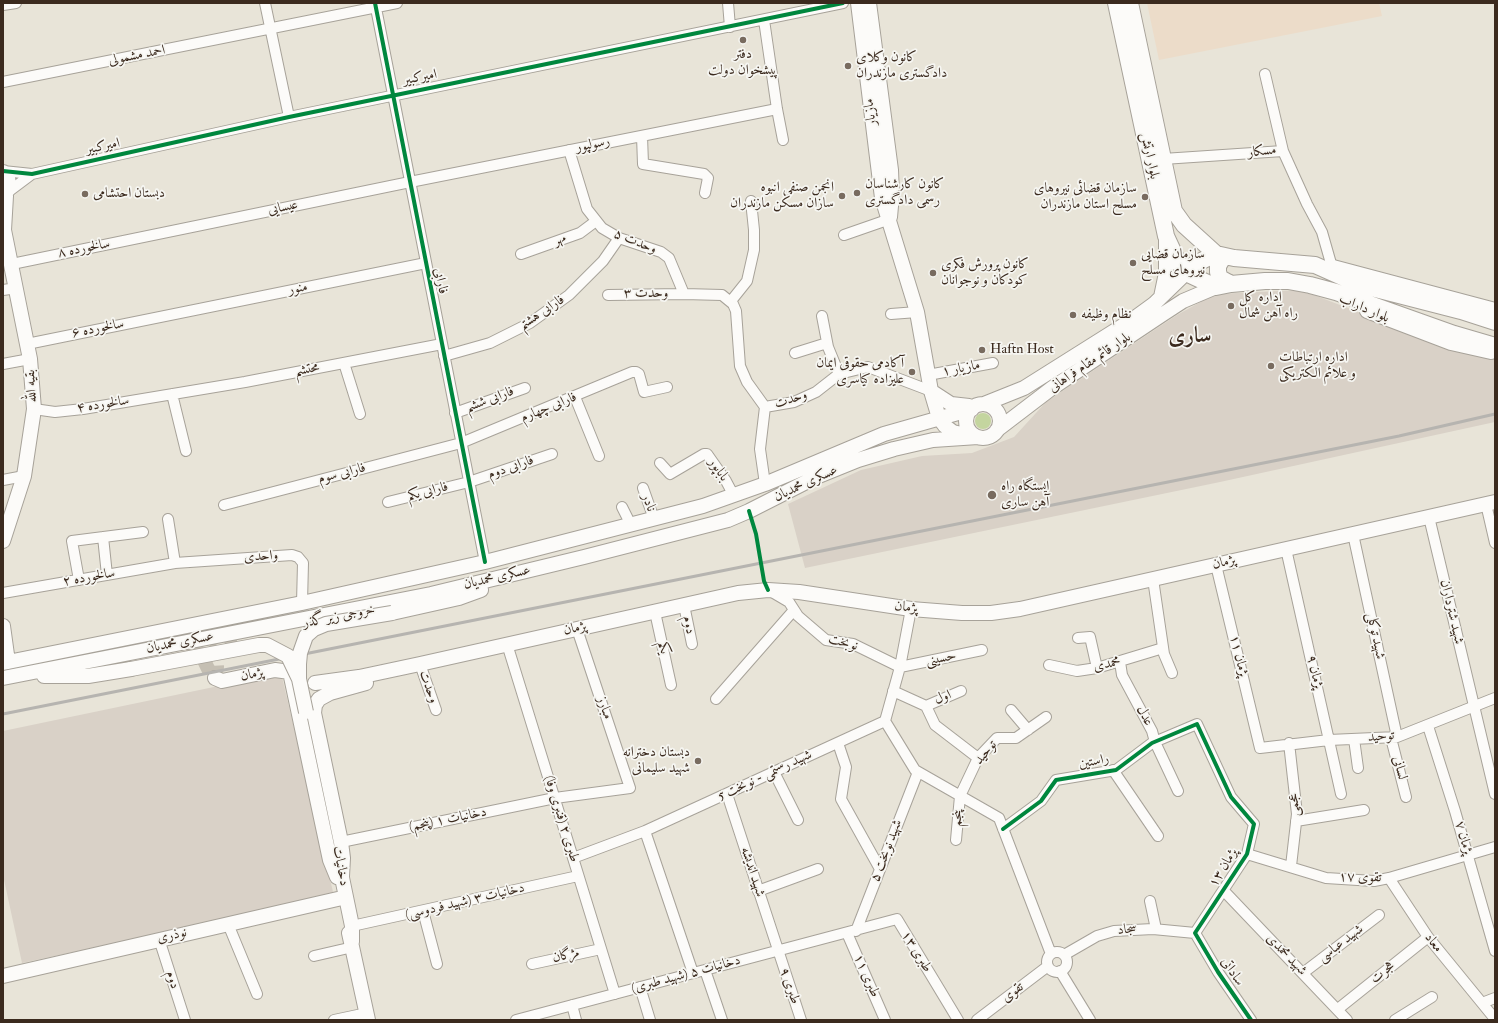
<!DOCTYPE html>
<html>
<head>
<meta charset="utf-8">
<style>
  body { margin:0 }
  #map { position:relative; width:1498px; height:1023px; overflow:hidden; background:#e8e4d8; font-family:"IM FELL Double Pica",serif }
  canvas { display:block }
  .frame { position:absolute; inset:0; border:4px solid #3b2a1e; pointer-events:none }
</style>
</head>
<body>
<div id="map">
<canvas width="1498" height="1023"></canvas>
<div class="frame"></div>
</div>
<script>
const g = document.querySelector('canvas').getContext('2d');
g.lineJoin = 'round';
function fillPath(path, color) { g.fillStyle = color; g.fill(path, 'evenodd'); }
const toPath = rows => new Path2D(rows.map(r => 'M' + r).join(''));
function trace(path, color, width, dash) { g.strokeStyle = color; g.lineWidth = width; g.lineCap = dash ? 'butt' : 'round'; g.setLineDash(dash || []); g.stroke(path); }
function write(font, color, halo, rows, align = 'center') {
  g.font = font + ' "IM FELL Double Pica",Amiri,serif'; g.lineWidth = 3.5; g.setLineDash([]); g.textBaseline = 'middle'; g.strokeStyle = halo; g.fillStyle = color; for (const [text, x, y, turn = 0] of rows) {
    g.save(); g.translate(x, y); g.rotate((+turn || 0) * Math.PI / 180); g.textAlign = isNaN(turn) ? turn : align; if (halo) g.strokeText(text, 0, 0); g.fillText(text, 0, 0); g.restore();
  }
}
fillPath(toPath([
  [1147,3,1379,3,1382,16,1159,60]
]), '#ecdcc9');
fillPath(toPath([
  [1301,290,1423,337,1495,356,1495,422,1220,482,805,568,788,504,861,470,922,456,972,453,1014,437,1046,402,1177,315,1215,294],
  [281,673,334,896,22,963,3,875,3,731]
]), '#d9d1c7');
fillPath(toPath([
  '975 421a8 8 0 1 1 16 0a8 8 0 1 1-16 0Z'
]), '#c4d59f');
trace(toPath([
  [187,648,197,651,202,656,210,673,215,678,217,667,216,649,219,643,225,639,237,637]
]), '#c5bfb3', 14, [14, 7]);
const street = toPath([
  [265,3,289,117],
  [375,3,485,562],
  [728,3,730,27],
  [3,5,16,3],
  [764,20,777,109,783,140],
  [3,82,397,3],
  [642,136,643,164,704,174,708,178,705,193],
  [569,150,587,209,602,228,619,238,661,252,669,258,684,294,722,295,733,304,736,311,740,366,747,382,765,407],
  [1283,151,1307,204,1322,232,1332,267],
  [1163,159,1283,151,1265,74],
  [3,171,32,174,289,117,843,3],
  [8,192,32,174],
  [844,235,890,219],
  [521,254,580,233,596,221],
  [12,264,410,182,777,109],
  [3,290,17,288],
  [608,295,684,294],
  [731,301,747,281,754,250,754,230,751,201],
  [891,314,917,312],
  [822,316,828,347,839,374],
  [27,344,426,263],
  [795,353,827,343],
  [444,356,490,343,530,323,569,295,603,261,619,238],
  [344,363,360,414],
  [3,364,30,359],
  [928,375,993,363],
  [172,394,186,451],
  [575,397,599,456],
  [34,409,55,412,83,409,245,382,442,344],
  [455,413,525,388],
  [660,463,670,474,704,454,707,454,726,481,734,496],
  [3,480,24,476],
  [765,484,760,449,765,407,794,402,816,392,839,374,868,367,931,391],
  [643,488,654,519],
  [388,502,469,482,552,454],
  [1486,504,1495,543],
  [224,505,461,443,632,372,636,372,639,374,644,392,667,387],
  [622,507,631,525],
  [1429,517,1495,794],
  [168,519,175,563],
  [1353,534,1397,737],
  [103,537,107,575],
  [1286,549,1341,794],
  [1216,565,1260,748,1329,740,1397,737,1495,698],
  [1153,579,1164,654,1172,673],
  [79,580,72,541,143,532],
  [772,592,789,602,798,616,826,640,853,644,900,667,982,650],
  [3,593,175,563,292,555,298,557,303,563,302,603],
  [684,605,692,644],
  [911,609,900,667,885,721,915,770,999,818,1051,954],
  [655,612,671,685],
  [1078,638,1090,637,1097,668],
  [507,644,615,994],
  [1120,662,1122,675,1152,731,1155,742,1178,791],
  [420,664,436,710],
  [1049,665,1077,671,1097,668,1163,648],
  [893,691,926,706,935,725,978,758],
  [716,699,794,610],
  [926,706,961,691],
  [1011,710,1028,730],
  [1428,726,1455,811,1495,951],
  [1391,738,1406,797],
  [1354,739,1358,768],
  [838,743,846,767,841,799,880,869],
  [1289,743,1297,814,1291,866],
  [1113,770,1158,836],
  [774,772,798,820],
  [727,794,801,1020],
  [1296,821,1364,810],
  [1003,829,1041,801,1056,780,1116,770,1152,743,1197,724,1231,797,1254,824,1247,854,1195,933,1218,972,1251,1020],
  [645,831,693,973],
  [956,840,960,796,978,758,997,738,1016,738,1046,717],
  [341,842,555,798,630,788,577,629],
  [1247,854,1326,878,1374,881,1389,878,1495,847],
  [573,858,645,831,885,721],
  [1389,878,1428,937,1495,1019],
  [758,891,818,869],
  [1224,891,1347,1020],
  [1150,901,1156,929],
  [423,911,437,964],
  [228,924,257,994],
  [352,926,578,876],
  [856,931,918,772],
  [847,933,885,1020],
  [159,939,185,1020],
  '1047 962a10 10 0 1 1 20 0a10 10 0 1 1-20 0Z',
  [1064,955,1097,936,1114,931,1153,929,1195,933],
  [314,956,353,947],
  [532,964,601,949],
  [705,970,722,1020],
  [1060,971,1090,1020],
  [1303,973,1379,915],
  [640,987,650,1020],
  [1482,1003,1495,998],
  [572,1005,576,1020],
  [1338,1009,1428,937],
  [334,1020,367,1013],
  [516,1020,897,919,958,1020],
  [977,1020,1048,966],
  [1395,1020,1432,997]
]);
const secondary = toPath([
  [858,3,882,198,917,312,931,391,939,418,945,426,953,432,966,435],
  [869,3,891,170,892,195,890,217],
  [3,172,8,178,9,184,3,204],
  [1333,267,1495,310],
  [1161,297,1166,273,1166,236],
  [1367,311,1451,343,1491,352],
  [931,391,951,404,969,406],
  [984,404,1024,388,1132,320,1154,304,1186,273],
  '966 421a17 17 0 1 1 34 0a17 17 0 1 1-34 0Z',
  [997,430,1052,388,1163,314,1183,301,1216,287],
  [3,541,24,476,34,409,30,359,4,230,6,196],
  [392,613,459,598,481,590],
  [3,626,8,662],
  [3,663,302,603,485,562,703,506,765,484,884,434,972,409],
  [44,676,88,676,131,669],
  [3,678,431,594,584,557,728,520,749,511,816,477,858,460,894,449,933,440,978,437],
  [215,678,222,681,275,670,290,672,330,860,337,877],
  [315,683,359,677,420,664,738,593,768,590,799,592,911,609,962,613,991,613,1020,609,1495,502],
  [340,868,352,926,352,942],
  [342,876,343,858,341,842,314,713,315,705,319,699,330,693,366,683],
  [349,933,368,1020],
  [3,976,342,898]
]);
const primary = toPath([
  [1116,3,1166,236,1178,262,1186,273,1216,287,1231,284,1265,281,1288,281,1310,285,1336,292,1454,334,1495,346],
  [1130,3,1174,211,1184,225,1216,254],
  [1224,256,1218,266,1218,272,1220,278,1231,284],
  [1186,273,1195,264,1216,254,1234,258,1315,265,1360,285,1461,311,1495,322]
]);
trace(street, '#a7a299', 12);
trace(secondary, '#a7a299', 16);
trace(primary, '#a7a299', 18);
trace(street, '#fcfbf9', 10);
trace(secondary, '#fcfbf9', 14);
trace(primary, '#fcfbf9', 16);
trace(toPath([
  [3,714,1399,436,1495,414]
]), '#b6b4b0', 3);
const secondaryBridge = toPath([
  [131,669,259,645,267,645,288,656,299,679],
  [306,712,299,679,299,664,300,653,306,636,314,629,326,624,392,613]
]);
trace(secondaryBridge, '#a7a299', 16, []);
trace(secondaryBridge, '#fcfbf9', 14);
trace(toPath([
  [375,3,485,562],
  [3,171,32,174,289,117,843,3],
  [749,511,756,534,764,581,768,590],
  [1003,829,1041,801,1056,780,1116,770,1152,743,1197,724,1231,797,1254,824,1247,854,1195,933,1218,972,1251,1020]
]), '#00873e', 4);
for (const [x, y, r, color] of [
  [743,40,4,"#786b5f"],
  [848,66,4,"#786b5f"],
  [857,193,4,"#786b5f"],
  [85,194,4,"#786b5f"],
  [842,196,4,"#786b5f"],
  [1145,197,4,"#786b5f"],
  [1133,263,4,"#786b5f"],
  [933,273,4,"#786b5f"],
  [1231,306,4,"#786b5f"],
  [1073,315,4,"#786b5f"],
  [982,350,4,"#786b5f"],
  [1271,366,4,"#786b5f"],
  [912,372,4,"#786b5f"],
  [992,495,5,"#786b5f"],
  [698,761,4,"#786b5f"]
]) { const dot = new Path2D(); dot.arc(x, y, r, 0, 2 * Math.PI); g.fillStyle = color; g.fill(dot); trace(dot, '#f6f6f2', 1.5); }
write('14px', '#3b2a1e', '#f6f6f2', [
  ["دفتر",743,55,"center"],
  ["پیشخوان دولت",743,71,"center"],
  ["کانون وکلای",856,58],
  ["دادگستری مازندران",856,74],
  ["کانون کارشناسان",865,185],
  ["رسمی دادگستری",865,201],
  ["انجمن صنفی انبوه",834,188,"right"],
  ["سازان مسکن مازندران",834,204,"right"],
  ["سازمان قضائی نیروهای",1137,189,"right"],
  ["مسلح استان مازندران",1137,205,"right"],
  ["دبستان احتشامی",93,194],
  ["سازمان قضایی",1141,255],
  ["نیروهای مسلح",1141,271],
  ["کانون پرورش فکری",941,265],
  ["کودکان و نوجوانان",941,281],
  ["اداره کل",1239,298],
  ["راه آهن شمال",1239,314],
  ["نظام وظیفه",1081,315],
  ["Haftn Host",990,350],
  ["اداره ارتباطات",1279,358],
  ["و علائم الکتریکی",1279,374],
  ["آکادمی حقوقی ایمان",904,364,"right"],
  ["علیزاده کیاسری",904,380,"right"],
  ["ایستگاه راه",1001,487],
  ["آهن ساری",1001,503],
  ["دبستان دخترانه",690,753,"right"],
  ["شهید سلیمانی",690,769,"right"]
], 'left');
write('14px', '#3b2a1e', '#f6f6f2', [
  ["احمد مشمولی",137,56,-11],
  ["امیرکبیر",420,78,-11],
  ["مازیار",871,112,-97],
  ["رسولپور",593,145,-11],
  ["امیرکبیر",103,147,-12],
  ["مسکار",1262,152,-6],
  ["بلوار ارتش",1149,156,78],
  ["عیسایی",283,208,-12],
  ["مهر",560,240,-19],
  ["وحدت ۵",635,242,22],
  ["سالخورده ۸",84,249,-11],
  ["فارابی",440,281,79],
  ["منور",298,289,-11],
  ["وحدت ۳",646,294],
  ["بلوار داراب",1364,309,23],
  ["فارابی هشتم",542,313,-33],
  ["سالخورده ۶",98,329,-11],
  ["بلوار قائم مقام فراهانی",1090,363,-34],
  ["مازیار ۱",961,369,-11],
  ["محتشم",307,370,-11],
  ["بقیه الله",32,386,-94],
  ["فارابی ششم",490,400,-20],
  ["وحدت",791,400,-18],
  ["سالخورده ۴",103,405,-9],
  ["فارابی چهارم",549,408,-22],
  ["فارابی دوم",511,468,-19],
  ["باباپور",718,470,56],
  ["فارابی سوم",342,474,-14],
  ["عسکری محمدیان",806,484,-25],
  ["فارابی یکم",428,492,-14],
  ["نادر",648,503,71],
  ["واحدی",261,557,-4],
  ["پژمان",1224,563,-13],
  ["سالخورده ۲",89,578,-10],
  ["عسکری محمدیان",497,578,-13],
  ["پژمان",906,608,7],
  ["شهید شترداران",1451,612,77],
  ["خروجی زیر گذر",339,617,-11],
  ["دوم",688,625,78],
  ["پژمان",575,629,-12],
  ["شهید توکلی",1375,636,78],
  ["عسکری محمدیان",180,643,-11],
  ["نوبخت",843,643,16],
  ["یکم",663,648,78],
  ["پژمان ۱۱",1238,656,77],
  ["حسینی",941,659,-11],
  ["محمدی",1107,665,-13],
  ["پژمان ۹",1314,672,77],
  ["پژمان",252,675,-11],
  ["وحدت",428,687,70],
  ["اول",943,698,-22],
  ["مبارز",604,708,71],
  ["عدل",1144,716,61],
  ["توحید",1381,737,-5],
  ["توحید",986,753,-50],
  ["راستین",1094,762,-11],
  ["لسانی",1399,768,75],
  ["شهید رستمی - نوبخت 5",765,776,-25],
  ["عجمی",1295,805,-93],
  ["پنجم",958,818,-85],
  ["طبری ۲ (قنبری وفا)",561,819,73],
  ["دخانیات ۱ (پنجم)",448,820,-11],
  ["پژمان ۷",1463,838,75],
  ["شهید نوبخت ۵",887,851,-69],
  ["دخانیات",340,866,79],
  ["پژمان ۱۳",1224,868,-59],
  ["شهید اندیشه",752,872,72],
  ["تقوی ۱۷",1360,878,1],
  ["دخانیات ۳ (شهید فردوسی)",465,902,-13],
  ["سجاد",1127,930,-6],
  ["نوذری",172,936,-13],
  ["معاد",1433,943,52],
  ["شهید عباسی",1341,944,-37],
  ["طبری ۱۳",916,952,58],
  ["شهید محمدی",1286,955,46],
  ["مژگان",566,956,-12],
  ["ساداتی",1232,972,57],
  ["هجرت",1383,973,-39],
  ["دخانیات ۵ (شهید طبری)",686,975,-15],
  ["طبری ۱۱",866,976,66],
  ["دوم",172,980,73],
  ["طبری ۹",789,986,71],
  ["تقوی",1013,993,-37]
]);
write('bold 22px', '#3b2a1e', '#f6f6f2', [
  ["ساری",1190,337]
]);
</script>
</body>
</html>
